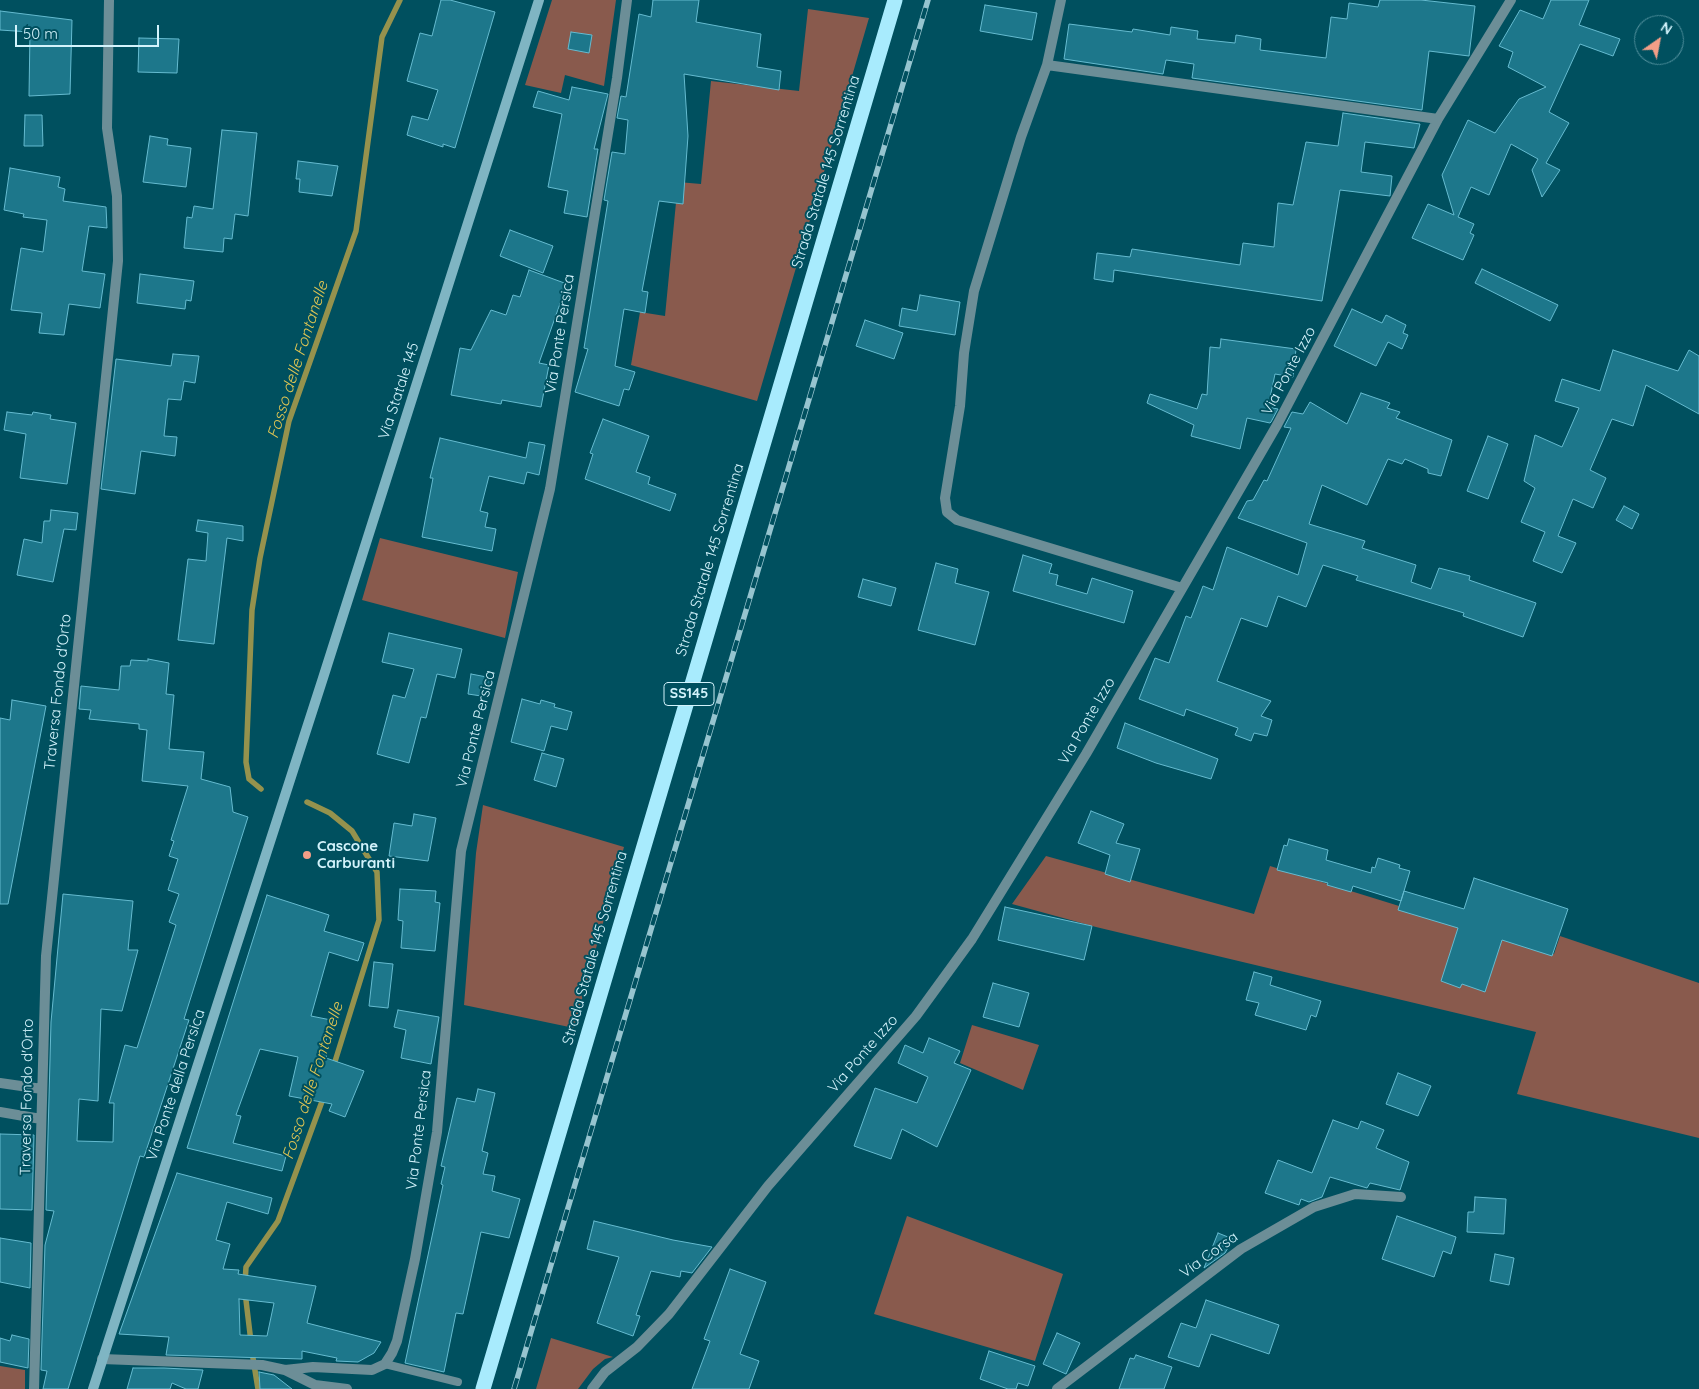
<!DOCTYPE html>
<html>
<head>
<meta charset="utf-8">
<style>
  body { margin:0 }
  #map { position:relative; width:1699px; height:1389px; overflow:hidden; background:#00505f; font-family:Quicksand,sans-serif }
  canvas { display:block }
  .north { position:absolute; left:1634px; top:15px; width:50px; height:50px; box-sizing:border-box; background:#00505f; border:1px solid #54919e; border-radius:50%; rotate:33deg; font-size:14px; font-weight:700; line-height:20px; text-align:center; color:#d3f3fc }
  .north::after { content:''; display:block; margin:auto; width:18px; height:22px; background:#f49e87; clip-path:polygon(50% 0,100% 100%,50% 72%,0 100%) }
  .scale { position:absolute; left:15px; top:25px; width:144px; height:22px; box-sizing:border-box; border:2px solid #d3f3fc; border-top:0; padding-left:6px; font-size:15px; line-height:18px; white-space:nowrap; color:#d3f3fc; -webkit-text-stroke:4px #00505f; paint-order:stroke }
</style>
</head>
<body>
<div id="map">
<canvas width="1699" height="1389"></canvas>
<div class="north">N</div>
<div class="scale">50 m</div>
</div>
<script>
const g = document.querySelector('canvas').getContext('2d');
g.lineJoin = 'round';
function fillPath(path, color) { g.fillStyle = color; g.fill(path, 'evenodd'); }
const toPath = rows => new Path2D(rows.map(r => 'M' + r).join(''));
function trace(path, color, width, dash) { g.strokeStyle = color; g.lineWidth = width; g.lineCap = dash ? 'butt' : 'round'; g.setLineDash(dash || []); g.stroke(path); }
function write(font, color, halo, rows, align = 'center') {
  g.font = font + ' Quicksand,sans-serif'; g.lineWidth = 4; g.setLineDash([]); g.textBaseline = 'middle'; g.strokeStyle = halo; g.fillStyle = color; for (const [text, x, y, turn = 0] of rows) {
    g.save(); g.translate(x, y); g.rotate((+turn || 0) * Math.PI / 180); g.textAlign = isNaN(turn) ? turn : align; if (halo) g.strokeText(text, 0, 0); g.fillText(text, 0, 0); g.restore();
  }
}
fillPath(toPath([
  [552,0,616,0,604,86,565,75,561,93,525,85],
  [808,9,869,18,757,401,631,365,640,312,665,316,678,182,701,184,711,81,799,91],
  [380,538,518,572,505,638,362,600],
  [483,805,624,847,574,1028,464,1005,476,853],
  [1046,856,1254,914,1270,866,1554,954,1560,936,1699,983,1699,1138,1517,1094,1536,1032,1096,927,1012,904],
  [972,1025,1039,1045,1023,1090,960,1063],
  [907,1216,1063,1274,1035,1361,874,1314],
  [551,1338,613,1357,605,1359,593,1369,578,1389,536,1389],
  [0,1366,25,1370,25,1389,0,1389]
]), '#895a4d');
trace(toPath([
  [261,789,249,779,246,762,252,610,260,558,289,421,356,231,382,37,400,0],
  [307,802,330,813,352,831,377,872,379,920,333,1068],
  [245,1283,246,1267,278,1221,324,1096],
  [245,1292,251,1342],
  [252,1352,258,1389]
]), '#95924d', 5.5);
const building = toPath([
  [441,0,450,0,495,12,455,148,443,144,443,147,407,135,412,116,428,120,438,90,407,81,420,33,432,36,441,0],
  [653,0,699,0,696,22,761,34,757,67,781,71,779,90,684,74,688,136,683,204,659,201,642,291,648,292,645,313,624,309,615,366,635,372,629,390,624,389,619,406,575,392,588,349,584,348,608,201,604,200,612,152,625,154,628,120,617,118,621,96,626,97,639,14,651,17,653,0],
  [1380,0,1421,0,1475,6,1469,56,1429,51,1422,110,1192,78,1194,64,1166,60,1163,74,1064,59,1069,24,1132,32,1133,29,1170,35,1171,27,1198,31,1197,39,1235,43,1236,35,1261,39,1260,50,1326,58,1331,17,1347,19,1349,3,1378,7,1380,0],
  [1551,0,1589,0,1579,25,1620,39,1613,56,1580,44,1549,112,1569,123,1546,163,1560,170,1542,197,1532,170,1538,159,1511,144,1489,195,1471,187,1458,217,1474,224,1470,233,1474,235,1463,260,1412,238,1428,204,1454,215,1442,175,1468,120,1495,133,1519,99,1546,87,1508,67,1513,52,1499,46,1520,10,1543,19,1551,0],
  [985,5,1037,13,1032,40,980,31,985,5],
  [0,11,72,20,70,94,29,96,30,32,0,30,0,11],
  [571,32,592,35,589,53,568,49,571,32],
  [139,38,179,39,177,73,138,72,139,38],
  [572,87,608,94,594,149,598,149,587,217,564,213,568,191,548,187,562,114,533,107,538,91,569,100,572,87],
  [1343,113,1420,124,1414,148,1365,142,1361,172,1392,176,1390,196,1340,190,1322,301,1114,270,1113,282,1094,279,1097,253,1130,257,1132,249,1240,265,1243,243,1274,247,1278,203,1293,205,1306,142,1338,146,1343,113],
  [25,115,42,115,43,146,24,146,25,115],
  [222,130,257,133,248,216,235,214,232,239,224,238,223,252,184,248,187,217,192,218,194,206,213,209,222,130],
  [150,136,168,139,167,145,191,148,186,187,143,182,150,136],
  [298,161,338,166,332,196,299,192,300,179,296,179,298,161],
  [10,168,60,177,58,187,65,189,63,201,106,207,107,228,89,226,82,271,105,274,100,308,69,304,64,335,39,333,42,313,11,310,21,248,43,252,47,220,23,217,24,214,4,210,10,168],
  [510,230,553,246,543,273,500,256,510,230],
  [1482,269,1558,305,1550,321,1475,283,1482,269],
  [529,270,567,284,539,363,549,365,541,407,502,400,501,404,451,395,460,348,471,350,491,310,506,315,513,295,520,297,529,270],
  [140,274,194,281,191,301,186,300,185,309,137,303,140,274],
  [920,295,960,302,955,335,899,326,902,308,917,311,920,295],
  [1352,309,1382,323,1386,315,1406,325,1403,333,1408,335,1402,349,1388,342,1376,366,1334,346,1352,309],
  [865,320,903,333,894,359,856,346,865,320],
  [1221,339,1296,349,1293,377,1275,374,1268,407,1278,409,1271,422,1270,423,1247,418,1240,449,1191,436,1194,425,1147,403,1150,394,1197,409,1202,394,1207,395,1210,347,1220,348,1221,339],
  [1613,350,1678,371,1689,350,1699,356,1699,414,1646,385,1633,426,1612,419,1590,470,1606,478,1593,508,1573,499,1558,536,1576,543,1562,573,1533,561,1545,532,1521,522,1535,488,1524,481,1535,435,1562,447,1579,408,1555,401,1562,379,1600,391,1613,350],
  [173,354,199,356,195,383,184,381,181,400,168,399,164,436,177,437,175,456,141,451,135,494,101,489,116,359,171,366,173,354],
  [1361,393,1390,403,1387,408,1400,412,1396,418,1452,440,1441,476,1428,473,1428,469,1405,459,1402,464,1388,459,1367,505,1322,485,1309,524,1365,541,1362,548,1416,565,1411,582,1431,589,1439,568,1470,576,1469,580,1536,603,1523,637,1463,616,1464,613,1356,580,1358,576,1323,565,1306,607,1278,596,1267,627,1241,618,1217,681,1271,701,1261,716,1272,720,1267,736,1254,733,1251,741,1235,735,1238,728,1186,709,1184,716,1139,699,1155,658,1169,663,1186,616,1191,618,1203,586,1213,590,1227,547,1298,575,1307,543,1238,518,1247,501,1253,500,1264,480,1267,481,1291,428,1284,427,1292,412,1303,414,1310,402,1347,424,1361,393],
  [7,412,32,415,33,412,51,415,50,419,76,423,67,484,20,478,26,434,4,430,7,412],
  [603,419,649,436,636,472,650,477,648,484,676,494,670,511,585,479,593,454,590,453,603,419],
  [1488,436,1508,444,1488,499,1467,491,1488,436],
  [440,438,526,458,529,442,545,445,539,475,527,472,524,484,489,476,480,511,488,513,485,527,496,529,492,551,422,537,433,478,430,478,440,438],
  [1624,506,1639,514,1632,529,1616,520,1624,506],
  [51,510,78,513,76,530,64,529,53,582,17,575,24,539,42,543,44,521,50,521,51,510],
  [198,520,243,526,243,541,227,538,214,644,178,640,188,559,206,561,208,533,196,531,198,520],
  [1023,555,1052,564,1049,573,1058,575,1056,585,1087,594,1092,578,1133,591,1124,623,1013,591,1023,555],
  [936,563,958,569,955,583,989,592,975,645,918,630,936,563],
  [863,579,896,588,891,606,858,597,863,579],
  [389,633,462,649,455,678,437,674,426,718,421,717,409,763,377,754,393,695,405,698,414,669,382,662,389,633],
  [148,659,169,663,166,694,174,695,169,749,204,752,201,779,230,787,233,812,248,817,184,1019,189,1020,144,1157,140,1156,68,1389,43,1389,47,1371,41,1370,45,1245,54,1211,46,1210,51,1022,63,894,133,901,128,950,138,950,122,1011,101,1009,98,1101,79,1099,77,1141,113,1142,114,1103,109,1103,125,1045,137,1048,176,925,169,922,179,894,168,890,178,859,169,856,174,841,171,840,188,786,142,781,147,730,139,729,139,724,89,719,91,710,79,709,81,686,119,690,121,666,130,666,131,660,148,661,148,659],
  [471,674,492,678,488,697,468,694,471,674],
  [522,699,540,704,541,700,555,704,554,707,572,712,567,730,551,726,544,751,511,742,522,699],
  [12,700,46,706,8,904,0,904,0,718,10,720,12,700],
  [1125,723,1218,759,1211,779,1156,763,1117,748,1125,723],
  [542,753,564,759,556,787,534,780,542,753],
  [1091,811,1124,824,1116,843,1140,849,1130,882,1105,874,1110,855,1078,843,1091,811],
  [414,814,436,818,428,861,389,856,394,823,412,826,414,814],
  [1289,839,1328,850,1326,860,1371,873,1372,867,1375,868,1378,858,1400,865,1399,868,1410,871,1401,901,1353,886,1351,892,1327,885,1328,883,1277,870,1284,845,1287,846,1289,839],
  [1474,878,1568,909,1552,956,1502,940,1485,992,1462,984,1460,988,1441,981,1458,928,1398,910,1404,891,1464,909,1474,878],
  [400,889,436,891,435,902,440,903,435,951,401,948,403,921,398,920,400,889],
  [267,895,329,915,324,931,364,943,358,961,329,952,311,1016,331,1020,325,1046,328,1048,326,1058,364,1071,345,1117,329,1111,332,1104,289,1096,298,1057,260,1049,236,1115,241,1116,233,1143,286,1156,282,1171,187,1148,267,895],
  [1005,907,1092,926,1084,960,998,940,1005,907],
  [374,962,393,964,388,1008,369,1006,374,962],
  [1254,972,1272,977,1270,985,1321,1001,1316,1017,1311,1015,1306,1030,1255,1015,1259,1003,1246,1000,1254,972],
  [993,983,1029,993,1019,1027,983,1017,993,983],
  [398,1010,439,1017,431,1064,401,1058,406,1030,394,1027,398,1010],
  [929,1038,960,1051,954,1063,971,1070,937,1147,902,1129,891,1159,854,1146,875,1088,917,1103,928,1077,898,1063,905,1045,923,1053,929,1038],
  [1398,1073,1431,1086,1418,1116,1386,1104,1398,1073],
  [478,1089,495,1093,482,1151,488,1153,483,1174,495,1176,492,1191,520,1199,509,1238,481,1232,463,1314,456,1313,444,1372,405,1363,443,1185,441,1184,445,1167,441,1166,454,1110,457,1098,475,1102,478,1089],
  [1333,1120,1358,1129,1361,1121,1384,1130,1376,1148,1409,1162,1400,1190,1370,1183,1367,1188,1330,1177,1322,1197,1309,1202,1301,1199,1299,1205,1265,1193,1278,1160,1312,1173,1333,1120],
  [0,1134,34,1135,32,1210,0,1209,0,1134],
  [177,1173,272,1198,268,1214,227,1202,216,1240,230,1244,223,1269,239,1270,238,1274,316,1286,307,1323,381,1342,374,1353,358,1362,336,1361,337,1358,302,1351,302,1359,166,1355,169,1337,119,1334,177,1173],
  [239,1299,274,1303,267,1336,240,1335,239,1299],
  [1475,1197,1506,1199,1504,1234,1467,1232,1468,1212,1474,1212,1475,1197],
  [1397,1216,1456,1237,1451,1254,1443,1251,1434,1277,1382,1259,1397,1216],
  [594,1221,673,1240,712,1247,692,1273,681,1271,680,1277,651,1271,636,1315,640,1316,633,1336,597,1323,619,1257,587,1249,594,1221],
  [1218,1233,1233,1239,1225,1253,1204,1268,1218,1233],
  [0,1238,31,1243,30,1288,0,1282,0,1238],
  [1495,1254,1514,1258,1509,1285,1490,1281,1495,1254],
  [730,1269,766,1282,740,1354,759,1361,749,1389,692,1389,710,1341,704,1339,730,1269],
  [1206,1300,1279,1325,1269,1354,1211,1334,1199,1367,1168,1357,1181,1323,1196,1328,1206,1300],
  [1057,1333,1080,1343,1066,1374,1043,1364,1057,1333],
  [12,1335,29,1339,28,1368,0,1362,0,1338,10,1341,12,1335],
  [989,1351,1035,1366,1028,1386,1018,1383,1016,1389,1008,1389,980,1379,989,1351],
  [1136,1355,1172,1367,1164,1389,1119,1389,1130,1358,1134,1359,1136,1355],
  [133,1368,164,1368,203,1370,198,1389,186,1389,172,1383,170,1389,127,1389,133,1368],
  [259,1372,274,1375,292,1389,260,1389,259,1372]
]);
fillPath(building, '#1d778b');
trace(building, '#65bbd0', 1);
trace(toPath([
  [385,1364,458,1382]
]), '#6c8e97', 8);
trace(toPath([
  [1061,0,1047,65,1021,137,974,291,964,353,960,406,945,498,947,512,957,520,1182,588],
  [1047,65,1438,119],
  [0,1083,42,1089],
  [0,1112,41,1119],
  [102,1359,262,1365,285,1370,315,1385,347,1389],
  [285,1370,313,1367,372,1370,385,1364,392,1353,397,1341,415,1259,437,1132,461,851,550,489,617,78,627,0],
  [34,1389,46,956,118,261,117,196,107,128,109,0],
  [592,1389,605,1372,637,1347,669,1314,768,1186,916,1016,972,939,1086,754,1277,425,1438,119,1511,0],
  [1057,1389,1241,1249,1314,1207,1355,1194,1401,1197]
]), '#6c8e97', 10);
trace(toPath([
  [93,1389,323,678,539,0]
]), '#7fb5c3', 10);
trace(toPath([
  [483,1389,895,0]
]), '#a8ebfd', 15);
const rail = toPath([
  [514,1389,928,0]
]);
trace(rail, '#96c4cf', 5.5);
trace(rail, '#00505f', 4, [11]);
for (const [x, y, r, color] of [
  [307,855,5,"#f49e87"]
]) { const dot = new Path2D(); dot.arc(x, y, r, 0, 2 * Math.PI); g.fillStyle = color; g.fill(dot); trace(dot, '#00505f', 2); }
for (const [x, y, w] of [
  [689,694,50]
]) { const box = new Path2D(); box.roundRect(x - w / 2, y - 11.5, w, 23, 4); g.fillStyle = '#00505f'; g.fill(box); trace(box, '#d3f3fc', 1); }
write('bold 14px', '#d3f3fc', null, [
  ["SS145",689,694]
]);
write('15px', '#d3f3fc', '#00505f', [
  ["Strada Statale 145 Sorrentina",826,172,-73],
  ["Via Ponte Persica",560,334,-81],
  ["Via Ponte Izzo",1289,371,-62],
  ["Via Statale 145",399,391,-72],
  ["Strada Statale 145 Sorrentina",710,560,-73],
  ["Traversa Fondo d'Orto",58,692,-84],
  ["Via Ponte Izzo",1087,721,-60],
  ["Via Ponte Persica",476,729,-76],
  ["Strada Statale 145 Sorrentina",595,948,-74],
  ["Via Ponte Izzo",863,1054,-49],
  ["Via Ponte della Persica",176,1085,-72],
  ["Traversa Fondo d'Orto",27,1097,-89],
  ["Via Ponte Persica",419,1130,-83],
  ["Via Corsa",1209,1255,-36]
]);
write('bold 15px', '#d3f3fc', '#00505f', [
  ["Cascone",317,846],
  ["Carburanti",317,863]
], 'left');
write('italic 16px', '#e1c653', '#00505f', [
  ["Fosso delle Fontanelle",298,360,-72],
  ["Fosso delle Fontanelle",313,1081,-72]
]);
</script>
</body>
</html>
